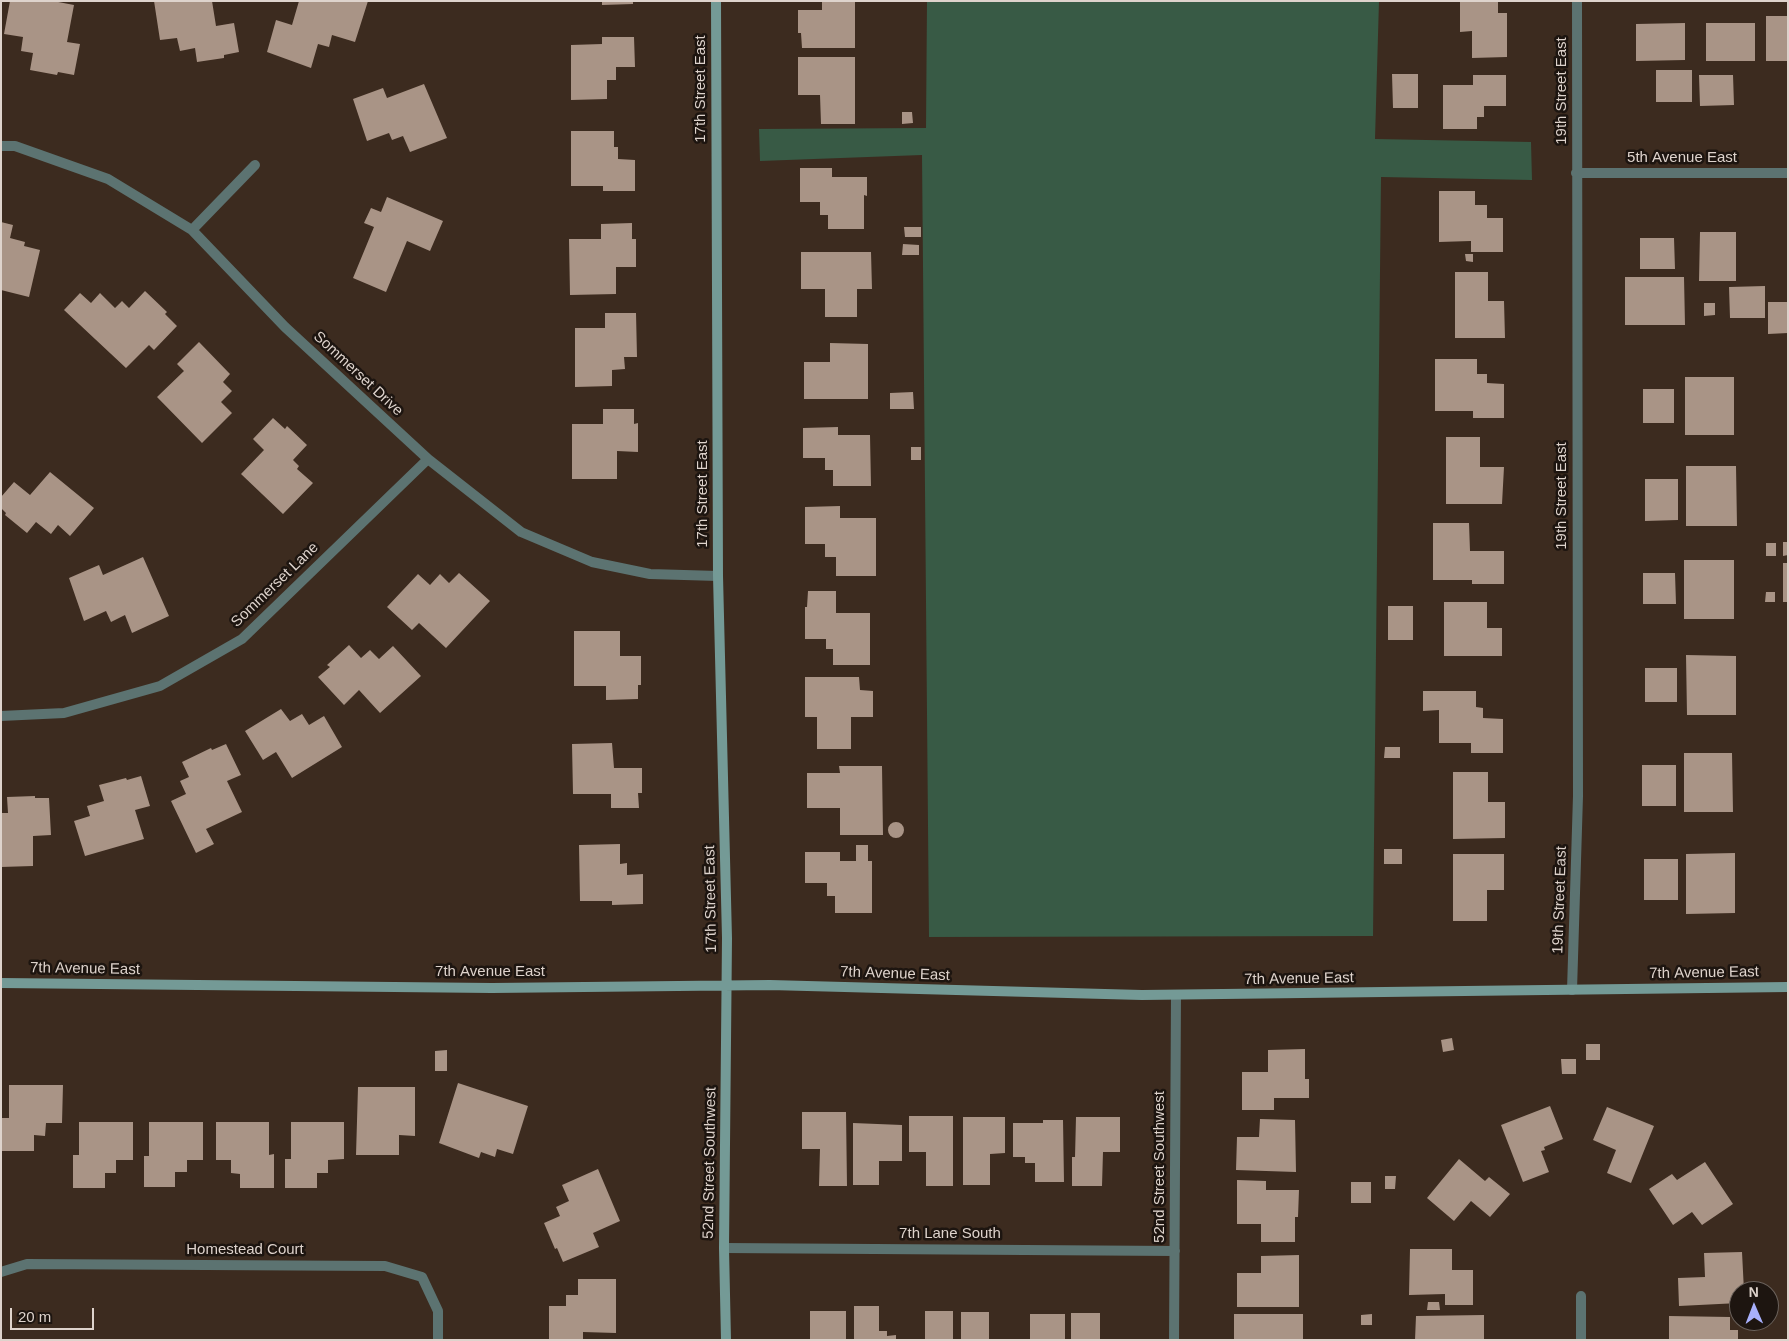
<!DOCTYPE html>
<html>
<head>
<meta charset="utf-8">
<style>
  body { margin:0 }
  #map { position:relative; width:1789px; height:1341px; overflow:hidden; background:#3c2b1f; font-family:Arial,sans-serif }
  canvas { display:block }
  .frame { position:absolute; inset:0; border:2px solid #ded3cc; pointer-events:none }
  .north { position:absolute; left:1729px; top:1281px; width:50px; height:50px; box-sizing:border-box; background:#1d1510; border:1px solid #6a615b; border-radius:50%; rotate:359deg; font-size:14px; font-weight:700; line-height:20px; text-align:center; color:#ded3cc }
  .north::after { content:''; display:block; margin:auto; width:18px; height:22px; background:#a8b0fc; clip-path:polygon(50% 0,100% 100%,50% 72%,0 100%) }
  .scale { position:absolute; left:10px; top:1308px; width:84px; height:22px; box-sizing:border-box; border:2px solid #ded3cc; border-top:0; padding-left:6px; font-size:15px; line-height:18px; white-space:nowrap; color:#ded3cc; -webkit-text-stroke:4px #1d1510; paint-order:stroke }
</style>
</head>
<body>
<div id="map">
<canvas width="1789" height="1341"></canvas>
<div class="frame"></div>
<div class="north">N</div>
<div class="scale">20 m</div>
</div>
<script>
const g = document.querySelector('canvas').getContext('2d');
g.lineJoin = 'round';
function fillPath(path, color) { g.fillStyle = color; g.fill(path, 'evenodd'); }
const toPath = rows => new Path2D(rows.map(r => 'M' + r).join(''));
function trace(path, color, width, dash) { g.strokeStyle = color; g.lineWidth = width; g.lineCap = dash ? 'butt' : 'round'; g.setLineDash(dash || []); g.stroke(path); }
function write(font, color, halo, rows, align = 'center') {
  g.font = font + ' Arial,sans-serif'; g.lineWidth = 5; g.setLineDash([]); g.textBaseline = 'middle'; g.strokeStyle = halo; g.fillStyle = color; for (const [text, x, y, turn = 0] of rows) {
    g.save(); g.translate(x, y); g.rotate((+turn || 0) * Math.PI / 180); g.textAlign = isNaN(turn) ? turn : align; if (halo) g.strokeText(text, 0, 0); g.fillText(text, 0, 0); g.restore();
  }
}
fillPath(toPath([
  [927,1,1379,1,1375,139,1531,142,1532,180,1381,177,1373,936,929,937,922,155,760,161,759,129,926,128]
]), '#385a45');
fillPath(toPath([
  [10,1,53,1,74,5,67,42,80,44,74,75,58,72,57,75,30,70,33,53,21,51,23,37,4,34],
  [154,1,212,1,216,26,234,23,239,52,224,55,224,58,197,62,195,48,180,51,177,38,160,40],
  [299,1,368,1,355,42,332,35,329,47,318,44,311,68,267,52,276,20,292,25],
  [602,1,633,1,633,4,602,5],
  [822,1,855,1,855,48,802,48,801,33,798,33,798,10,822,10],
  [1460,1,1498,1,1498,13,1507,13,1507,57,1472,58,1472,31,1460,32],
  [1766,16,1788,16,1788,61,1766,61],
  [1685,23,1685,60,1636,61,1636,24],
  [1706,23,1755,23,1755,61,1706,61],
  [602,37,634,37,635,67,616,67,616,80,607,80,607,99,571,100,571,45,602,44],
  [798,57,855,57,855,124,821,124,820,95,798,95],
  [1656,70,1692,70,1692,102,1656,102],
  [1392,74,1418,74,1418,108,1393,108],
  [1473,75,1506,75,1506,106,1484,106,1484,117,1477,117,1477,129,1443,129,1443,85,1473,85],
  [1699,75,1733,75,1734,105,1700,106],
  [424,84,447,138,410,152,403,136,392,140,389,133,367,141,353,99,383,88,387,98],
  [902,112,912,112,913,123,902,124],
  [571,131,614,131,614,147,618,147,618,159,635,160,635,191,603,191,603,186,571,186],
  [800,168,832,168,832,177,867,177,867,196,864,195,864,229,828,229,828,215,820,215,820,202,800,202],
  [1439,191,1475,191,1475,205,1487,205,1487,218,1503,218,1503,252,1471,252,1471,241,1439,242],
  [387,197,443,221,430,251,407,241,386,292,353,278,374,227,364,223,371,208,381,212],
  [1,222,13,225,10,238,25,242,24,246,40,250,29,297,1,290],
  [632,223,632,239,636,239,636,267,616,267,616,294,570,295,569,239,601,239,601,224],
  [904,227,921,227,921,237,905,237],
  [1700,232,1736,232,1736,281,1699,281],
  [1640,238,1674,238,1675,269,1640,269],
  [903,244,919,245,919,255,902,255],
  [801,252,871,252,872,289,857,289,857,317,825,317,825,289,801,289],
  [1465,254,1473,254,1473,262,1466,261],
  [1455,272,1488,272,1488,301,1504,301,1505,338,1455,338],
  [1625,277,1684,277,1685,325,1625,325],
  [1765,286,1765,318,1730,318,1729,287],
  [145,291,167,312,165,314,177,326,154,350,149,345,126,368,64,310,80,293,91,303,100,293,115,308,122,301,129,308],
  [1768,302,1788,302,1788,333,1768,334],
  [1704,303,1715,303,1715,315,1704,316],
  [605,313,636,313,637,357,624,357,625,369,612,370,612,386,575,387,575,328,605,328],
  [199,342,230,374,223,382,232,391,221,402,232,413,202,443,157,397,184,371,177,364],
  [830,343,868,344,868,399,804,399,804,362,830,362],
  [1435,359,1477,359,1477,374,1487,374,1487,383,1504,384,1504,418,1473,418,1473,411,1435,411],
  [1685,377,1734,377,1734,435,1685,435],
  [1643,389,1674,389,1674,423,1643,423],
  [913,392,914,409,890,409,890,393],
  [603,409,634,409,634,424,638,423,638,452,617,451,617,479,572,479,572,424,603,424],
  [273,418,285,429,287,426,307,445,293,460,299,466,297,469,313,483,283,514,241,474,264,450,253,439],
  [838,427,838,435,870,435,871,486,833,486,833,470,825,470,825,458,803,458,803,428],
  [1446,437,1480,437,1480,467,1504,467,1502,504,1446,504],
  [911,447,921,447,921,460,911,460],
  [1686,466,1736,466,1737,526,1686,526],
  [50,472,94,508,70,536,58,525,51,534,36,522,27,533,5,515,6,513,1,508,1,497,14,482,30,495],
  [1645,479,1678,479,1678,520,1645,521],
  [840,506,840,518,876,518,876,576,836,576,836,557,825,557,825,544,805,544,805,507],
  [1433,523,1469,523,1470,551,1504,551,1504,584,1472,584,1472,580,1433,580],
  [1783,542,1788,542,1788,555,1783,556],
  [1766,543,1776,543,1776,556,1766,556],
  [143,557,169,616,132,633,125,615,111,622,106,611,84,621,69,578,99,565,103,575],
  [1684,560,1734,560,1734,619,1684,619],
  [1783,563,1788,563,1788,602,1783,602],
  [459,573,490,601,446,648,419,623,412,630,387,607,418,574,430,585,440,574,449,583],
  [1643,573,1675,573,1676,604,1643,604],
  [808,591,836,591,836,613,870,613,870,665,833,665,833,649,826,649,826,639,805,639,805,607,807,607],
  [1766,592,1775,592,1775,602,1765,602],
  [1444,602,1487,602,1487,628,1502,628,1502,656,1444,656],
  [1388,606,1413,606,1413,640,1388,640],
  [574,631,620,631,620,656,641,656,641,685,638,685,638,699,606,700,606,686,574,686],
  [349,645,361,658,370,650,379,659,393,646,421,676,380,713,359,690,344,705,318,677,330,667,327,665],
  [1686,655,1736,656,1736,715,1687,715],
  [1645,668,1677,668,1677,702,1645,702],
  [805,677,859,677,860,690,873,691,873,717,851,717,851,749,817,749,817,717,805,717],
  [1423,691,1476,691,1476,707,1483,708,1483,718,1503,719,1503,753,1471,753,1471,743,1439,743,1439,710,1423,711],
  [281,709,290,721,302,714,309,725,324,716,342,747,292,778,276,752,263,760,245,731],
  [612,743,614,768,642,768,642,793,638,793,639,808,611,808,611,794,573,794,572,744],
  [226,744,241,775,227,781,242,812,206,829,214,844,196,853,171,801,186,794,180,781,189,777,182,762,211,748,212,750],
  [1385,747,1400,747,1400,758,1384,758],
  [1684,753,1732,753,1733,812,1684,812],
  [1642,765,1676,765,1676,806,1642,806],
  [839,766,882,766,883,835,840,835,840,808,807,808,807,773,840,773],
  [1453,772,1488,772,1488,802,1505,802,1505,838,1453,839],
  [141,776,150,806,135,810,144,839,85,856,74,821,90,816,87,806,104,801,99,785,126,778,127,780],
  [35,796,35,798,49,798,51,835,33,836,33,866,1,867,1,813,8,813,7,797],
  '888 830a8 8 0 1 1 16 0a8 8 0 1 1-16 0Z',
  [620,844,620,864,627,863,627,875,643,874,643,904,612,905,612,901,580,901,579,845],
  [856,845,868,845,868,861,872,861,872,913,835,913,835,896,827,896,827,883,805,883,805,852,840,852,840,861,856,861],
  [1384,849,1402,849,1402,864,1384,864],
  [1735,853,1735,913,1686,914,1686,854],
  [1453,854,1504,854,1504,890,1487,890,1487,921,1453,921],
  [1644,859,1678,859,1678,900,1644,900],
  [1452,1038,1454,1050,1443,1052,1441,1040],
  [1586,1044,1600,1044,1600,1060,1586,1060],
  [1305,1049,1305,1079,1309,1079,1309,1098,1274,1098,1274,1110,1242,1110,1242,1072,1268,1072,1268,1050],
  [447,1050,447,1071,435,1071,435,1051],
  [1561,1059,1576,1059,1576,1074,1562,1074],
  [458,1083,528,1106,513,1154,497,1149,495,1157,481,1152,479,1158,439,1143],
  [9,1085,63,1085,62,1123,46,1123,45,1136,34,1135,34,1151,2,1151,2,1118,9,1118],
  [358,1087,415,1087,415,1136,399,1135,399,1155,356,1155],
  [1550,1106,1563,1139,1544,1147,1545,1150,1541,1151,1549,1172,1523,1182,1501,1125],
  [1607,1107,1654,1126,1631,1183,1607,1173,1616,1150,1593,1140],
  [802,1112,846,1112,847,1186,819,1186,820,1149,802,1149],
  [909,1116,953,1116,953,1186,926,1186,926,1152,909,1152],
  [963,1117,1005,1117,1005,1153,990,1154,990,1185,963,1185],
  [1076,1117,1120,1117,1120,1152,1103,1152,1102,1186,1072,1186,1072,1157,1075,1157],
  [1260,1119,1295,1120,1296,1172,1236,1170,1237,1137,1259,1137],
  [1043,1120,1063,1120,1064,1182,1035,1182,1035,1163,1025,1163,1025,1157,1013,1157,1013,1123,1043,1123],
  [79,1122,133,1122,133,1160,116,1160,116,1173,105,1173,105,1188,73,1188,73,1155,79,1155],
  [149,1122,203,1122,203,1160,187,1160,187,1172,175,1172,175,1187,144,1187,144,1156,149,1156],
  [216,1122,269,1122,269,1155,274,1154,274,1188,240,1188,240,1174,231,1173,231,1160,216,1160],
  [291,1122,344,1122,344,1159,328,1160,328,1173,317,1173,317,1188,285,1188,285,1159,291,1159],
  [853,1123,902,1125,902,1161,879,1161,879,1185,853,1185],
  [1459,1159,1485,1181,1489,1177,1510,1194,1490,1217,1471,1201,1454,1221,1427,1198],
  [1705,1162,1733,1204,1702,1225,1692,1212,1673,1225,1649,1189,1672,1174,1677,1180],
  [598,1169,620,1221,593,1233,599,1247,563,1262,557,1248,555,1249,544,1223,560,1216,556,1207,569,1201,562,1185],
  [1385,1176,1396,1176,1395,1189,1385,1189],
  [1237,1180,1266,1181,1266,1190,1299,1190,1298,1217,1295,1217,1295,1242,1261,1242,1261,1224,1237,1224],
  [1351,1182,1371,1182,1371,1203,1351,1203],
  [1410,1249,1452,1249,1452,1270,1473,1270,1473,1305,1445,1305,1445,1294,1409,1295],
  [1742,1252,1744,1291,1739,1291,1739,1303,1679,1306,1678,1278,1705,1277,1704,1253],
  [1299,1255,1299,1307,1237,1307,1237,1273,1261,1273,1261,1256],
  [578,1279,616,1279,616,1333,583,1332,583,1339,549,1339,549,1306,566,1306,566,1295,578,1295],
  [1428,1302,1439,1302,1440,1310,1427,1310],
  [854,1306,879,1306,879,1331,887,1331,887,1336,896,1335,896,1340,854,1340],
  [810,1311,846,1311,846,1340,810,1340],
  [925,1311,953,1311,953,1340,925,1340],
  [961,1312,989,1312,989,1340,961,1340],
  [1071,1313,1100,1313,1100,1340,1071,1340],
  [1030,1314,1065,1314,1065,1340,1030,1340],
  [1234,1314,1303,1314,1303,1340,1234,1340],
  [1372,1314,1372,1325,1361,1325,1361,1315],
  [1484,1315,1484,1340,1415,1340,1416,1316],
  [1669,1316,1730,1317,1730,1330,1738,1330,1738,1340,1669,1340]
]), '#a99486');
trace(toPath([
  [1,146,15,146,108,179,192,230,285,327,428,459,521,532,592,562,650,574,718,576],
  [1576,173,1788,173],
  [192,230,255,165],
  [1,716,64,713,160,686,242,639,428,459],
  [1572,990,1578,796,1577,1],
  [724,1248,1175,1251],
  [1,1272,27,1264,385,1266,422,1277,438,1311,438,1340],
  [1174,1340,1176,995],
  [1581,1340,1581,1296]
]), '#5c7371', 10);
trace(toPath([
  [716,1,718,576,727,938,724,1248,726,1340],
  [1,983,492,988,770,985,1142,995,1788,987]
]), '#749a96', 10);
write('15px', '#ded3cc', '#1d1510', [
  ["17th Street East",701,89,-90],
  ["19th Street East",1562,91,-90],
  ["5th Avenue East",1682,158],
  ["Sommerset Drive",358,374,43],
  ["17th Street East",703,494,-90],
  ["19th Street East",1562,496,-90],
  ["Sommerset Lane",275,585,-44],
  ["17th Street East",711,899,-91],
  ["19th Street East",1560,900,-88],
  ["7th Avenue East",85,969,1],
  ["7th Avenue East",490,972],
  ["7th Avenue East",1704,973,-1],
  ["7th Avenue East",895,974,2],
  ["7th Avenue East",1299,979,-1],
  ["52nd Street Southwest",710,1163,-89],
  ["52nd Street Southwest",1160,1167,-90],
  ["7th Lane South",950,1234],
  ["Homestead Court",245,1250]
]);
</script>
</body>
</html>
